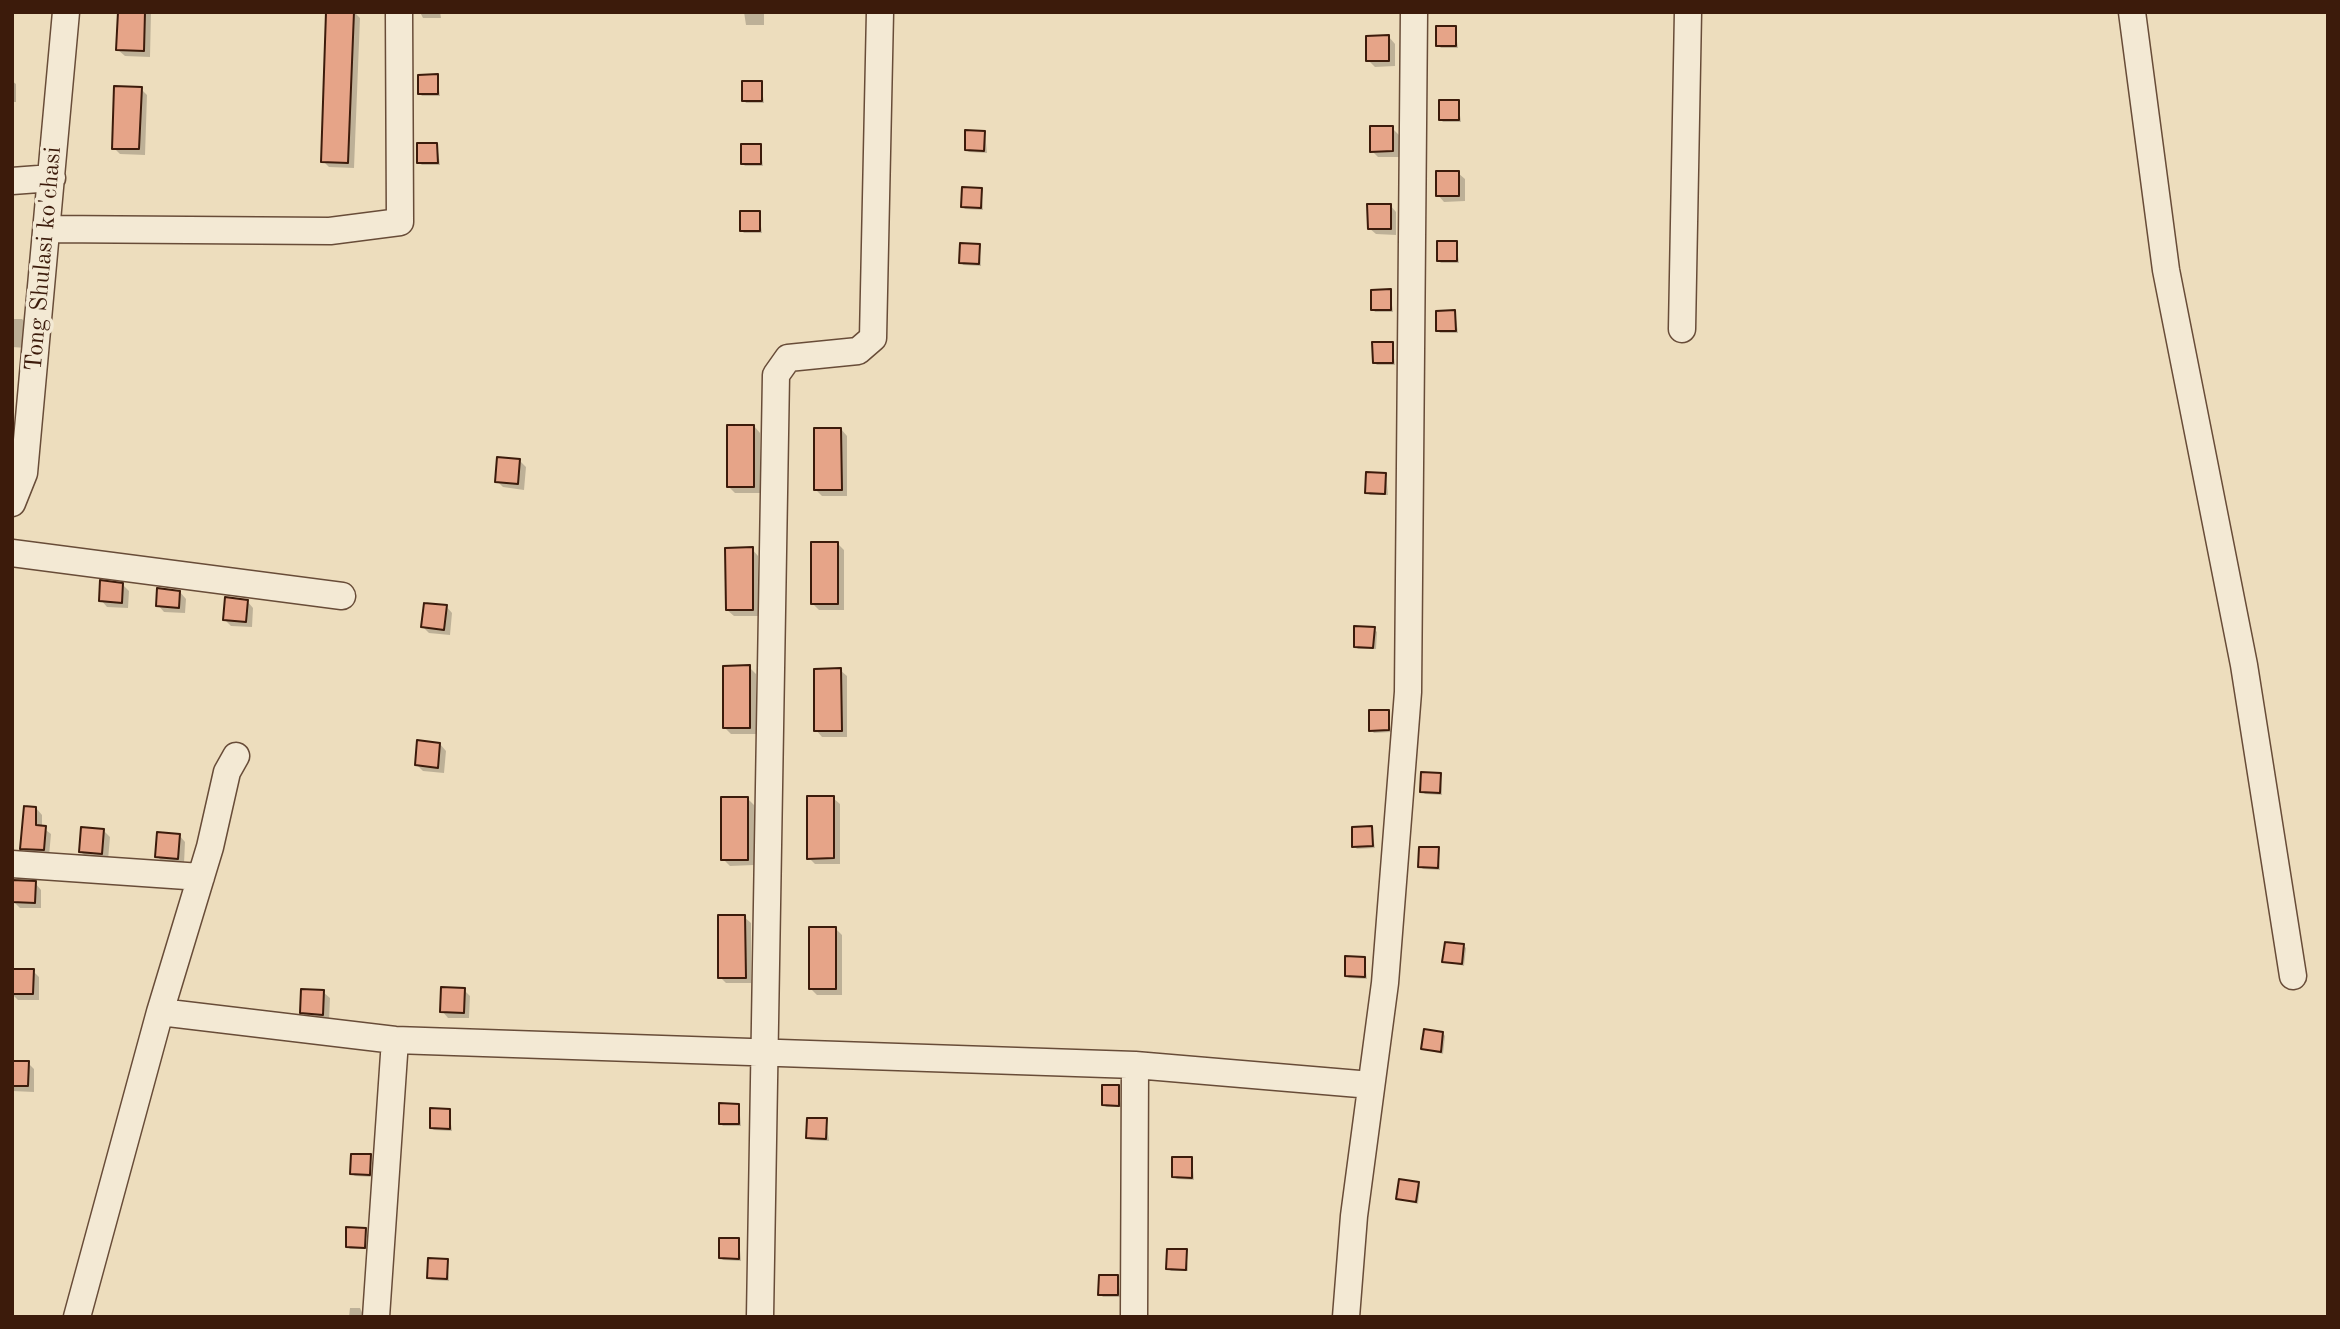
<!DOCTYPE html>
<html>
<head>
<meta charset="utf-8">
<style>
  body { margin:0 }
  #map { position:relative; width:2340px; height:1329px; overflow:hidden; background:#edddbd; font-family:"Old Standard TT",serif }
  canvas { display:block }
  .frame { position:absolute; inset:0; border:14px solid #3c1b0b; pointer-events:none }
</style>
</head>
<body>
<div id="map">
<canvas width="2340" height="1329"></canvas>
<div class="frame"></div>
</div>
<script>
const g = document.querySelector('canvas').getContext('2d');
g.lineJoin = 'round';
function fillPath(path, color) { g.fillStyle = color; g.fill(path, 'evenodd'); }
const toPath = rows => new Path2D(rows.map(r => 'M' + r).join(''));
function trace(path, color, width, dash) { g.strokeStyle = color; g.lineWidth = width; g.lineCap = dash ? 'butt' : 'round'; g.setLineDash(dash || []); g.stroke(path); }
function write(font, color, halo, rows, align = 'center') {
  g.font = font + ' "Old Standard TT",serif'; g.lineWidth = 7; g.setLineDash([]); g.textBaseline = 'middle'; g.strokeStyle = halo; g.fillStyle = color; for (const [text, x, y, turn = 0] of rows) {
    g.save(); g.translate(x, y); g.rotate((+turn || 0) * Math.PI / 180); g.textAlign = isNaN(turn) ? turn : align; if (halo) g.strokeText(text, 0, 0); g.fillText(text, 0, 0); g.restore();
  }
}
fillPath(toPath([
  [120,12,151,12,150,57,125,56,118,50],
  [354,12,360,18,354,168,329,167,323,161],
  [420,12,440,12,441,18,423,18],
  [744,12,764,12,764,25,746,25],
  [1455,28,1458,48,1441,48,1438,45],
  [1389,37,1395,44,1395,66,1375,67,1368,60],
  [437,76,440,96,422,96,420,94],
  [12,81,16,84,16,102,12,102],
  [761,83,764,103,746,103,744,100],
  [141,89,147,95,145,155,120,154,114,148],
  [1458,102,1461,122,1443,122,1441,120],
  [1392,128,1399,135,1399,157,1378,157,1372,151],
  [985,133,987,153,969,152,966,150],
  [437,145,440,165,422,165,419,163],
  [760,146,763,166,745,166,743,164],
  [1458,173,1465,179,1465,201,1444,202,1438,195],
  [981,190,983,210,965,209,963,207],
  [1390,205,1396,212,1396,235,1376,234,1369,228],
  [759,213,762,233,744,233,741,230],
  [1456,242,1459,263,1441,263,1439,261],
  [979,246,981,266,963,265,961,262],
  [1390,291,1393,312,1375,312,1373,309],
  [1455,312,1458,333,1440,333,1438,330],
  [12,319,22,319,28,325,26,348,12,347],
  [1392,344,1395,365,1377,365,1374,362],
  [754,426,760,433,760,493,735,493,729,487],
  [841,429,847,436,847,496,822,496,816,490],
  [520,461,526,467,524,490,503,487,497,481],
  [1386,475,1388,495,1370,495,1367,492],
  [837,543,844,550,844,610,819,610,813,604],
  [752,549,758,556,758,616,734,616,727,610],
  [123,585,129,591,128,608,107,607,101,600],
  [180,592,186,599,185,613,164,612,158,605],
  [247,601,253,608,252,627,231,626,225,620],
  [446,606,452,613,450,635,429,633,423,627],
  [1374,629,1377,632,1376,649,1358,649,1355,646],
  [749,667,756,674,756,734,731,734,725,728],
  [840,670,847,676,847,737,822,737,816,730],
  [1388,712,1391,732,1374,733,1371,730],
  [440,744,446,751,444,773,423,771,417,765],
  [1441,774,1442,795,1425,794,1422,791],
  [833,798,840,804,840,864,815,864,809,858],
  [748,799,754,805,754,865,730,866,723,859],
  [36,808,42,815,42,827,51,834,49,856,29,855,22,848],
  [1371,828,1375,848,1357,849,1354,846],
  [104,831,110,837,108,860,87,858,81,852],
  [179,835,185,842,184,864,163,863,157,856],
  [1438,849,1440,870,1423,869,1420,866],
  [35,883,41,890,41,908,20,908,14,902],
  [744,917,751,923,751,983,726,983,720,977],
  [835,928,842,935,842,995,817,995,811,989],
  [1464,946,1466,948,1464,966,1444,961],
  [1364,958,1367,979,1349,978,1346,976],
  [33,971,39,977,39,1000,18,1000,12,994],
  [464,990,470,996,469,1018,448,1018,442,1011],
  [323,992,330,998,329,1021,308,1019,302,1012],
  [1443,1033,1445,1036,1443,1054,1423,1049],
  [12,1063,28,1063,34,1069,34,1092,12,1091],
  [1118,1087,1121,1107,1106,1107,1104,1104],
  [739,1105,741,1126,723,1126,720,1123],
  [449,1110,452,1131,434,1130,431,1128],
  [826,1120,829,1141,811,1140,808,1138],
  [370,1156,372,1177,355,1176,352,1174],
  [1192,1159,1194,1180,1177,1179,1174,1177],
  [1418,1183,1420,1186,1418,1204,1398,1199],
  [365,1229,367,1249,350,1249,347,1246],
  [739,1240,741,1261,723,1260,721,1258],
  [1186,1251,1188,1271,1171,1271,1168,1268],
  [447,1260,449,1281,432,1280,429,1278],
  [1118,1277,1120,1297,1103,1297,1100,1294],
  [350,1308,360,1308,364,1317,349,1317]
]), '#0003');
const building = toPath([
  [118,12,145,12,144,51,116,50,118,12],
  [326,12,354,12,348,163,321,162,326,12],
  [1436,26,1456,26,1456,46,1436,46,1436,26],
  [1389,35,1389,61,1366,61,1366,36,1389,35],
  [438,74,438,94,418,94,418,75,438,74],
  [742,81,762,81,762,101,742,101,742,81],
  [114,86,142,87,139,149,112,149,114,86],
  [1439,100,1459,100,1459,120,1439,120,1439,100],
  [1370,126,1393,126,1393,151,1370,152,1370,126],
  [965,130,985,131,984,151,965,150,965,130],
  [417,143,437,143,438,163,417,163,417,143],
  [741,144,761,144,761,164,741,164,741,144],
  [1436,171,1459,171,1459,196,1436,196,1436,171],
  [962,187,982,188,981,208,961,207,962,187],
  [1367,204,1391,204,1391,229,1368,229,1367,204],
  [740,211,760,211,760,231,740,231,740,211],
  [1437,241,1457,241,1457,261,1437,261,1437,241],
  [960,243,980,244,979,264,959,263,960,243],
  [1391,289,1391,310,1371,310,1371,290,1391,289],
  [1455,310,1456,331,1436,331,1436,311,1455,310],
  [1372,342,1393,342,1393,363,1373,363,1372,342],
  [727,425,754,425,754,487,727,487,727,425],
  [814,428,841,428,842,490,814,490,814,428],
  [497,457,520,459,518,484,495,482,497,457],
  [1366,472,1386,473,1385,494,1365,493,1366,472],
  [811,542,838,542,838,604,811,604,811,542],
  [753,547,753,610,726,610,725,548,753,547],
  [100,580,123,583,122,603,99,601,100,580],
  [157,588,180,591,179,608,156,606,157,588],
  [225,597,248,600,246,622,223,620,225,597],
  [424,603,447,605,444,630,421,627,424,603],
  [1354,626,1375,627,1373,648,1354,647,1354,626],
  [750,665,750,728,723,728,723,666,750,665],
  [841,668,842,731,814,731,814,669,841,668],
  [1369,710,1389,710,1389,730,1369,731,1369,710],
  [417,740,440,743,438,768,415,765,417,740],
  [1421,772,1441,773,1440,793,1420,792,1421,772],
  [807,796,834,796,834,858,807,859,807,796],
  [721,797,748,797,748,860,721,860,721,797],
  [24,806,36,807,36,825,46,826,44,850,20,849,24,806],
  [1372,826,1373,846,1352,847,1352,827,1372,826],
  [81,827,104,829,102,854,79,852,81,827],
  [157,832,180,834,178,859,155,857,157,832],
  [1419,847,1439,847,1438,868,1418,867,1419,847],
  [12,880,36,881,35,903,12,902,12,880],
  [718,915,745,915,746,978,718,978,718,915],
  [809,927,836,927,836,989,809,989,809,927],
  [1445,942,1464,944,1462,964,1442,962,1445,942],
  [1345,956,1365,957,1365,977,1345,976,1345,956],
  [12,969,34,969,33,994,12,994,12,969],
  [441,987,465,988,464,1013,440,1012,441,987],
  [301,989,324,990,323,1015,300,1013,301,989],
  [1424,1029,1443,1032,1441,1052,1421,1049,1424,1029],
  [12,1061,29,1061,28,1086,12,1086,12,1061],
  [1102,1085,1119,1085,1119,1106,1102,1105,1102,1085],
  [719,1103,739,1104,739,1124,719,1124,719,1103],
  [430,1108,450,1109,450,1129,430,1128,430,1108],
  [807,1118,827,1118,826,1139,806,1138,807,1118],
  [351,1154,371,1154,370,1175,350,1174,351,1154],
  [1172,1157,1192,1157,1192,1178,1172,1177,1172,1157],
  [1399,1179,1419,1182,1416,1202,1396,1199,1399,1179],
  [346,1227,366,1228,365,1248,346,1247,346,1227],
  [719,1238,739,1238,739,1259,719,1258,719,1238],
  [1167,1249,1187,1249,1186,1270,1166,1269,1167,1249],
  [428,1258,448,1259,447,1279,427,1278,428,1258],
  [1099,1275,1118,1275,1118,1295,1098,1295,1099,1275]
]);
fillPath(building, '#e6a488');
trace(building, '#3c1b0b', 2);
const minor = toPath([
  [2132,12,2166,270,2244,665,2293,976],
  [12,181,52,178],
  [47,229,330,231,400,222,399,12],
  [1682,329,1688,12],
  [12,503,24,473,66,12],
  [12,553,342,596],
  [12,864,201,877],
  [160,1012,395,1040,1135,1065,1371,1085],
  [77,1317,160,1012,210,847,227,772,236,756],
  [376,1317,395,1040],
  [760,1317,776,375,788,358,858,351,873,338,880,12],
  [1134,1317,1135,1065],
  [1346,1317,1354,1216,1385,983,1408,692,1414,12]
]);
trace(minor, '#684c38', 29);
trace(minor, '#f3e9d4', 26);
write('24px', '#3c1b0b', '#f3e9d4', [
  ["Tong Shulasi ko'chasi",44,259,-85]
]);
</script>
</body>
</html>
